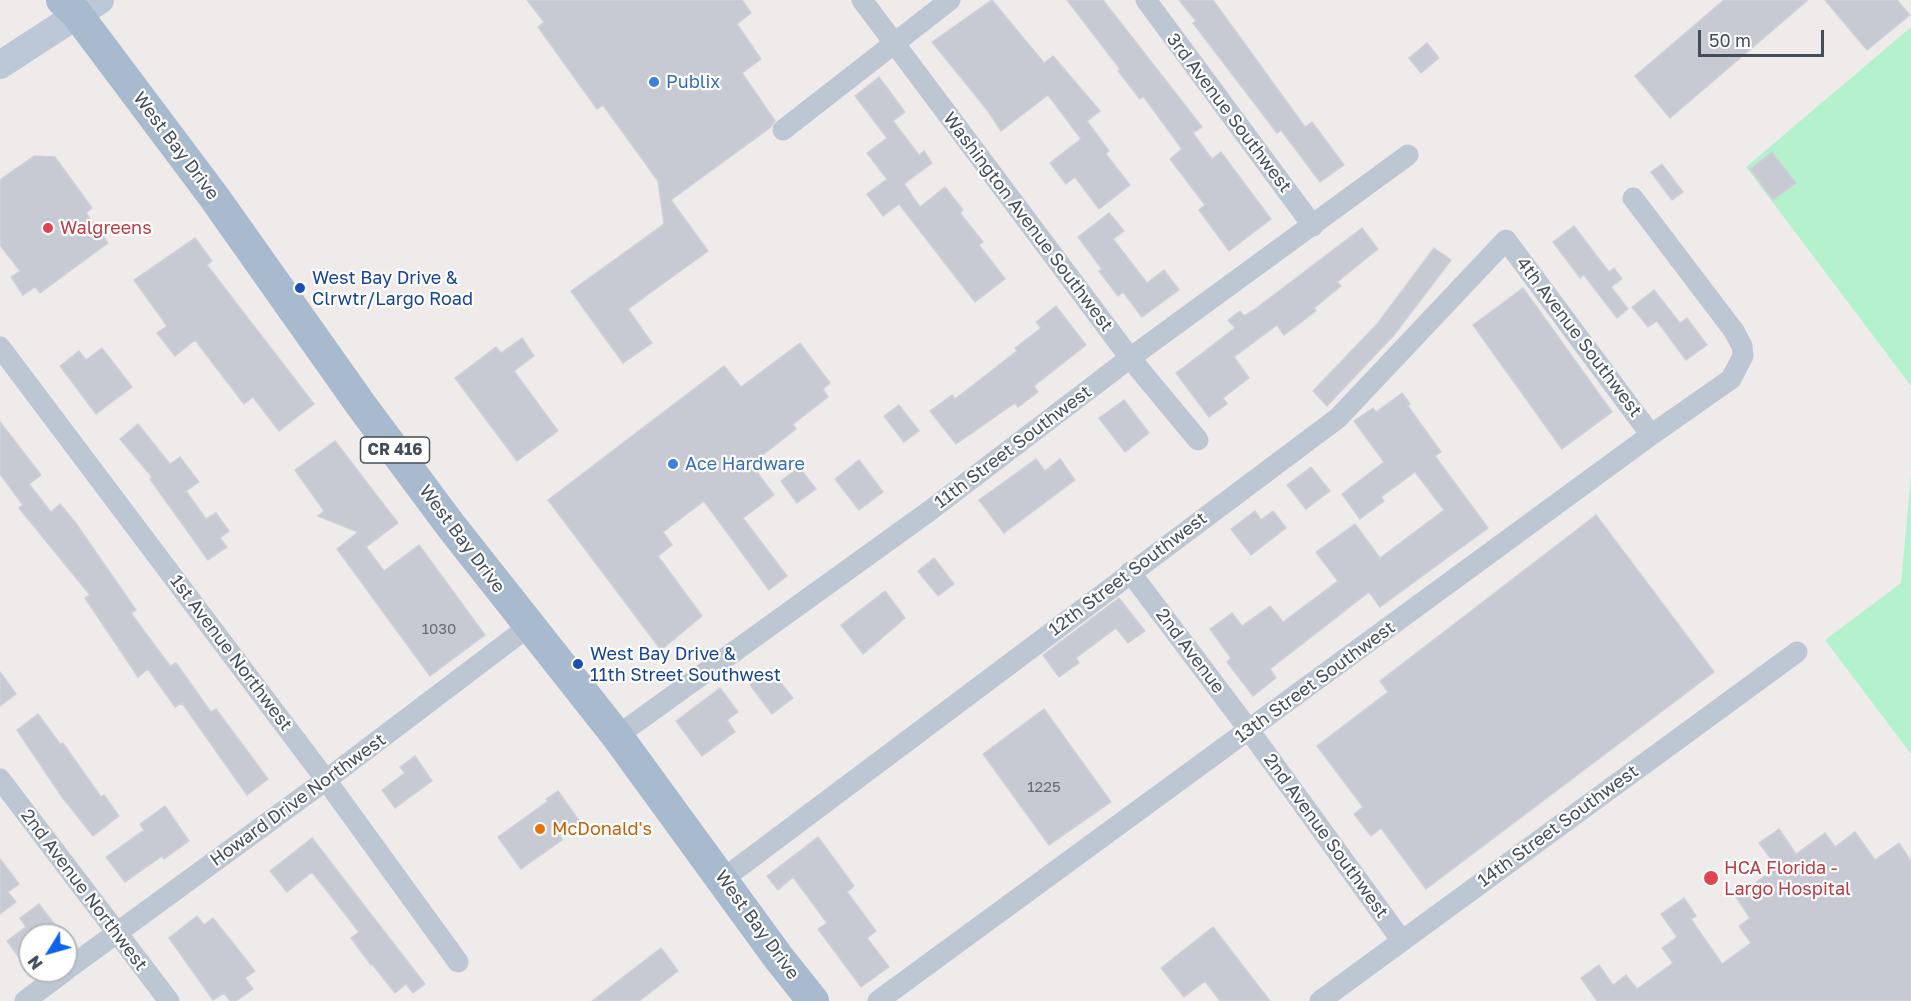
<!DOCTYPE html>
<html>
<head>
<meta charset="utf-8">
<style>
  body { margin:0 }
  #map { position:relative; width:1911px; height:1001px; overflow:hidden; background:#efebeb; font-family:"Golos Text",sans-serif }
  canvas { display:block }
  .north { position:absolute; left:18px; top:923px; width:60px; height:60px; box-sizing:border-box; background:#fff; border:2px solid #b4b8bd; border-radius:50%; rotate:233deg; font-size:16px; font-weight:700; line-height:24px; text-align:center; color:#434e5a }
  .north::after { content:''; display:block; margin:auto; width:21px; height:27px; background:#0b64e9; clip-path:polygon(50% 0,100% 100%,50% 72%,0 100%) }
  .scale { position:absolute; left:1698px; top:30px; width:126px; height:27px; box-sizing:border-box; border:3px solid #434e5a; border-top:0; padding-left:8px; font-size:18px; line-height:21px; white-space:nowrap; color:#434e5a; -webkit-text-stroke:4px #fff; paint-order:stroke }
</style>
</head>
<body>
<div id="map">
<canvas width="1911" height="1001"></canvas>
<div class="north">N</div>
<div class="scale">50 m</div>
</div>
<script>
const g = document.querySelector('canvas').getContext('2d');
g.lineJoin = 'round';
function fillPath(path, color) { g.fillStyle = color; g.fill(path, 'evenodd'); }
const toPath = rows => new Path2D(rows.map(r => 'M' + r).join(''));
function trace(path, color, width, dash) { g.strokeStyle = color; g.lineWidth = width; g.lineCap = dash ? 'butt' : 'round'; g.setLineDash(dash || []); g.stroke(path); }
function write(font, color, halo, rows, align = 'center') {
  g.font = font + ' "Golos Text",sans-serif'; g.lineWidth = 4.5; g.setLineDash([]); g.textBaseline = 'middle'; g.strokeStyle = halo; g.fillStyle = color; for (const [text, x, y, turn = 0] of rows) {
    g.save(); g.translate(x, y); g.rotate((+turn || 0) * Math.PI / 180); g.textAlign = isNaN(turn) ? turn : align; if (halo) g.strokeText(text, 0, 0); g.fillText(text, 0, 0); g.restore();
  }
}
fillPath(toPath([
  [1911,27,1911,386,1746,167],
  [1911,476,1911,754,1825,640,1901,583]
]), '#b4f2ce');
const building = toPath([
  [527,0,742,0,751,13,737,24,761,59,742,73,775,121,771,127,671,200,708,251,628,309,652,343,623,363,571,291,664,224,658,181,603,105,597,109,538,27,544,22,527,0],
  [992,0,1044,63,1053,56,1100,111,1087,121,1109,151,1106,154,1130,185,1099,209,1075,177,1066,184,1050,163,1081,139,1048,95,1001,131,988,111,932,42,992,0],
  [1067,0,1103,0,1202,127,1193,133,1212,159,1221,152,1271,219,1229,251,1199,210,1205,205,1170,159,1182,149,1143,96,1140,99,1118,71,1120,69,1067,0],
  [1179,0,1213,0,1305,127,1312,122,1344,165,1320,182,1281,130,1277,133,1193,23,1196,21,1179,0],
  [1724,0,1808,0,1670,118,1635,76,1724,0],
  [1825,0,1897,0,1910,15,1867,50,1825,0],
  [1427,43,1439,58,1421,73,1409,58,1427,43],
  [879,77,905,112,893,121,919,155,924,151,932,163,904,184,920,207,945,187,963,210,960,213,983,242,979,245,1005,279,975,302,899,204,883,216,867,194,887,179,867,153,887,138,855,96,879,77],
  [1772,152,1796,183,1773,200,1750,169,1772,152],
  [34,156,55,157,92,208,86,213,108,243,40,293,35,287,23,295,11,277,20,271,0,245,0,180,34,156],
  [1662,164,1683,192,1672,200,1651,172,1662,164],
  [1109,213,1124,231,1113,239,1147,283,1164,270,1179,290,1142,317,1123,292,1118,296,1099,271,1102,269,1078,237,1109,213],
  [1574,226,1609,272,1614,268,1622,279,1611,287,1628,309,1617,318,1584,275,1580,278,1553,242,1574,226],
  [1362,228,1378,249,1337,282,1341,286,1314,308,1316,311,1284,335,1277,325,1234,357,1249,378,1223,398,1227,404,1209,417,1176,373,1235,328,1228,320,1240,311,1244,316,1254,310,1362,228],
  [195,238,212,261,207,265,314,404,279,431,253,397,244,404,195,340,175,356,157,333,167,326,134,280,195,238],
  [1434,248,1451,260,1394,335,1327,406,1313,391,1378,323,1434,248],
  [1523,288,1612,412,1562,449,1473,325,1523,288],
  [1654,290,1680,323,1687,318,1707,345,1686,360,1657,321,1648,327,1632,307,1654,290],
  [1056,306,1086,345,1034,386,1038,392,1018,407,1015,403,956,444,930,411,952,395,955,399,1017,351,1015,348,1041,328,1036,322,1056,306],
  [522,338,534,356,514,371,558,431,517,461,455,378,496,347,501,353,522,338],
  [800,343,830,383,823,389,828,397,793,424,796,429,751,464,774,495,743,518,787,576,769,590,704,501,663,532,672,545,658,556,702,616,661,650,548,500,724,366,741,387,800,343],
  [102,348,132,387,96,414,60,366,79,351,86,360,102,348],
  [1402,393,1410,404,1408,406,1441,452,1435,456,1488,528,1380,607,1369,592,1270,669,1276,678,1253,696,1227,662,1231,658,1210,629,1232,613,1242,626,1270,606,1283,622,1338,581,1316,552,1355,524,1380,558,1444,510,1415,472,1381,497,1384,501,1360,519,1342,494,1384,462,1354,421,1373,408,1376,412,1402,393],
  [1124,400,1149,433,1125,452,1099,418,1124,400],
  [899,405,919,431,904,442,884,416,899,405],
  [0,422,41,475,29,484,51,512,60,504,75,522,136,610,131,613,170,666,176,663,211,712,216,709,268,779,247,795,182,703,175,707,148,669,138,677,85,598,90,595,19,508,23,505,0,474,0,422],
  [138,424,170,464,180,457,199,482,186,491,206,519,216,513,229,531,220,538,227,547,208,560,150,479,152,477,120,439,138,424],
  [335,441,398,523,366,547,384,571,419,545,485,635,430,676,337,549,358,532,318,516,324,511,295,470,335,441],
  [1036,459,1045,471,1060,459,1075,480,1004,533,979,500,1036,459],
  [859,460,883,492,859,510,835,479,859,460],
  [799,467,816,489,797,503,781,481,799,467],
  [1311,467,1330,491,1306,509,1287,485,1311,467],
  [1255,511,1261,520,1273,511,1286,528,1251,555,1231,529,1255,511],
  [1596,515,1714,672,1426,889,1381,828,1371,836,1354,814,1363,807,1317,746,1388,692,1380,681,1596,515],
  [934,558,954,584,938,596,918,571,934,558],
  [885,591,905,618,863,654,841,625,885,591],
  [1119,598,1145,631,1128,643,1116,628,1076,658,1079,663,1059,677,1043,655,1119,598],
  [770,669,793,698,772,714,750,685,770,669],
  [0,672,16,694,0,706,0,672],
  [720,688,738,712,727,720,735,732,702,756,676,721,720,688],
  [1044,709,1111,802,1049,845,983,754,1044,709],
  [38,714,60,744,63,743,101,797,104,795,119,816,93,836,62,797,17,730,38,714],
  [415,756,432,781,395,808,382,790,405,773,400,767,415,756],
  [558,791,580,822,560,836,562,840,521,869,498,837,548,801,546,799,558,791],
  [165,806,189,841,164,859,162,856,125,882,106,857,144,830,140,824,165,806],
  [1779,829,1796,854,1825,833,1835,847,1855,832,1875,860,1899,843,1911,861,1911,1001,1597,1001,1581,978,1599,965,1613,985,1626,975,1637,989,1673,963,1662,948,1677,937,1661,914,1684,898,1696,916,1691,919,1722,964,1751,943,1739,926,1750,918,1736,897,1777,867,1759,843,1779,829],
  [818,837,854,886,847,892,876,931,867,938,889,967,861,987,818,929,827,923,793,877,778,890,767,876,818,837],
  [312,838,425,984,413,993,406,984,395,993,372,964,371,965,351,938,359,932,312,872,287,892,270,871,312,838],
  [0,859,19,884,8,892,16,902,0,914,0,859],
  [39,904,63,935,30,935,30,952,20,959,7,941,26,927,20,918,39,904],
  [197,916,204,925,213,918,255,971,245,978,253,989,236,1001,230,1001,224,993,213,1000,169,938,197,916],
  [1213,927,1270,1001,1220,1001,1205,981,1184,997,1161,968,1213,927],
  [661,948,678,971,639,1001,592,1001,661,948]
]);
fillPath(building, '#c7cad2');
trace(building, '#cfd1d8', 1.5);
trace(toPath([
  [862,0,1130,358,1198,440],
  [1146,0,1313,226],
  [783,130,950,0],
  [0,347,326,780,458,962],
  [1130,572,1249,730,1402,941],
  [617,736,928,512,1130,358,1408,155],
  [0,779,169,1001],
  [723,879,1338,418,1506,240,1651,435],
  [66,970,326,780,528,627],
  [25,1001,65,971],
  [878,1001,1651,435,1731,379,1743,356,1742,346,1734,331,1633,198],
  [1320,1001,1797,652]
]), '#bdc7d3', 21);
trace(toPath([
  [0,65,100,0]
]), '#bcc8d7', 28);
trace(toPath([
  [62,0,76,13,214,197,361,405,451,526,617,736,778,957,813,1001]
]), '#a8bace', 32);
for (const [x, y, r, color] of [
  [654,82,6,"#3f7fe0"],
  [48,228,6,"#e0444e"],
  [300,288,6,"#1a4fb4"],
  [673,464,6,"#3f7fe0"],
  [578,664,6,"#1a4fb4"],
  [540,829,6,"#e8710a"],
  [1711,878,8,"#e0444e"]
]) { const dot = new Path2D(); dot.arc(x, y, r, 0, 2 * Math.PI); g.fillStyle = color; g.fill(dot); trace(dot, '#fff', 2); }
write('15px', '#646d78', null, [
  ["1030",439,629],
  ["1225",1044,787]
]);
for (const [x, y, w] of [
  [395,450,69]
]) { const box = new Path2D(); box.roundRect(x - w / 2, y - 13, w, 26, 4.5); g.fillStyle = '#fff'; g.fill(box); trace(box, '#434e5a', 1.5); }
write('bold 16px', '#434e5a', null, [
  ["CR 416",395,450]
]);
write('18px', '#366cbe', '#fff', [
  ["Publix",666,82],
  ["Ace Hardware",685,464]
], 'left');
write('18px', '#434e5a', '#fff', [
  ["3rd Avenue Southwest",1229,113,53],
  ["West Bay Drive",176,146,53],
  ["Washington Avenue Southwest",1028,222,53],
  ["4th Avenue Southwest",1579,337,53],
  ["11th Street Southwest",1013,447,-37],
  ["West Bay Drive",462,539,53],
  ["12th Street Southwest",1128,574,-37],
  ["2nd Avenue",1190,651,53],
  ["1st Avenue Northwest",231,653,53],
  ["13th Street Southwest",1315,682,-36],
  ["Howard Drive Northwest",298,800,-36],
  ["14th Street Southwest",1558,826,-36],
  ["2nd Avenue Southwest",1326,836,54],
  ["2nd Avenue Northwest",84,890,53],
  ["West Bay Drive",757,925,54]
]);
write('18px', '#be3a42', '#fff', [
  ["Walgreens",60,228],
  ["HCA Florida -",1724,868],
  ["Largo Hospital",1724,889]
], 'left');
write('18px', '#164399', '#fff', [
  ["West Bay Drive &",312,278],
  ["Clrwtr/Largo Road",312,299],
  ["West Bay Drive &",590,654],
  ["11th Street Southwest",590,675]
], 'left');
write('18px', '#c56008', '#fff', [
  ["McDonald's",552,829]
], 'left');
</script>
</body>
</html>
